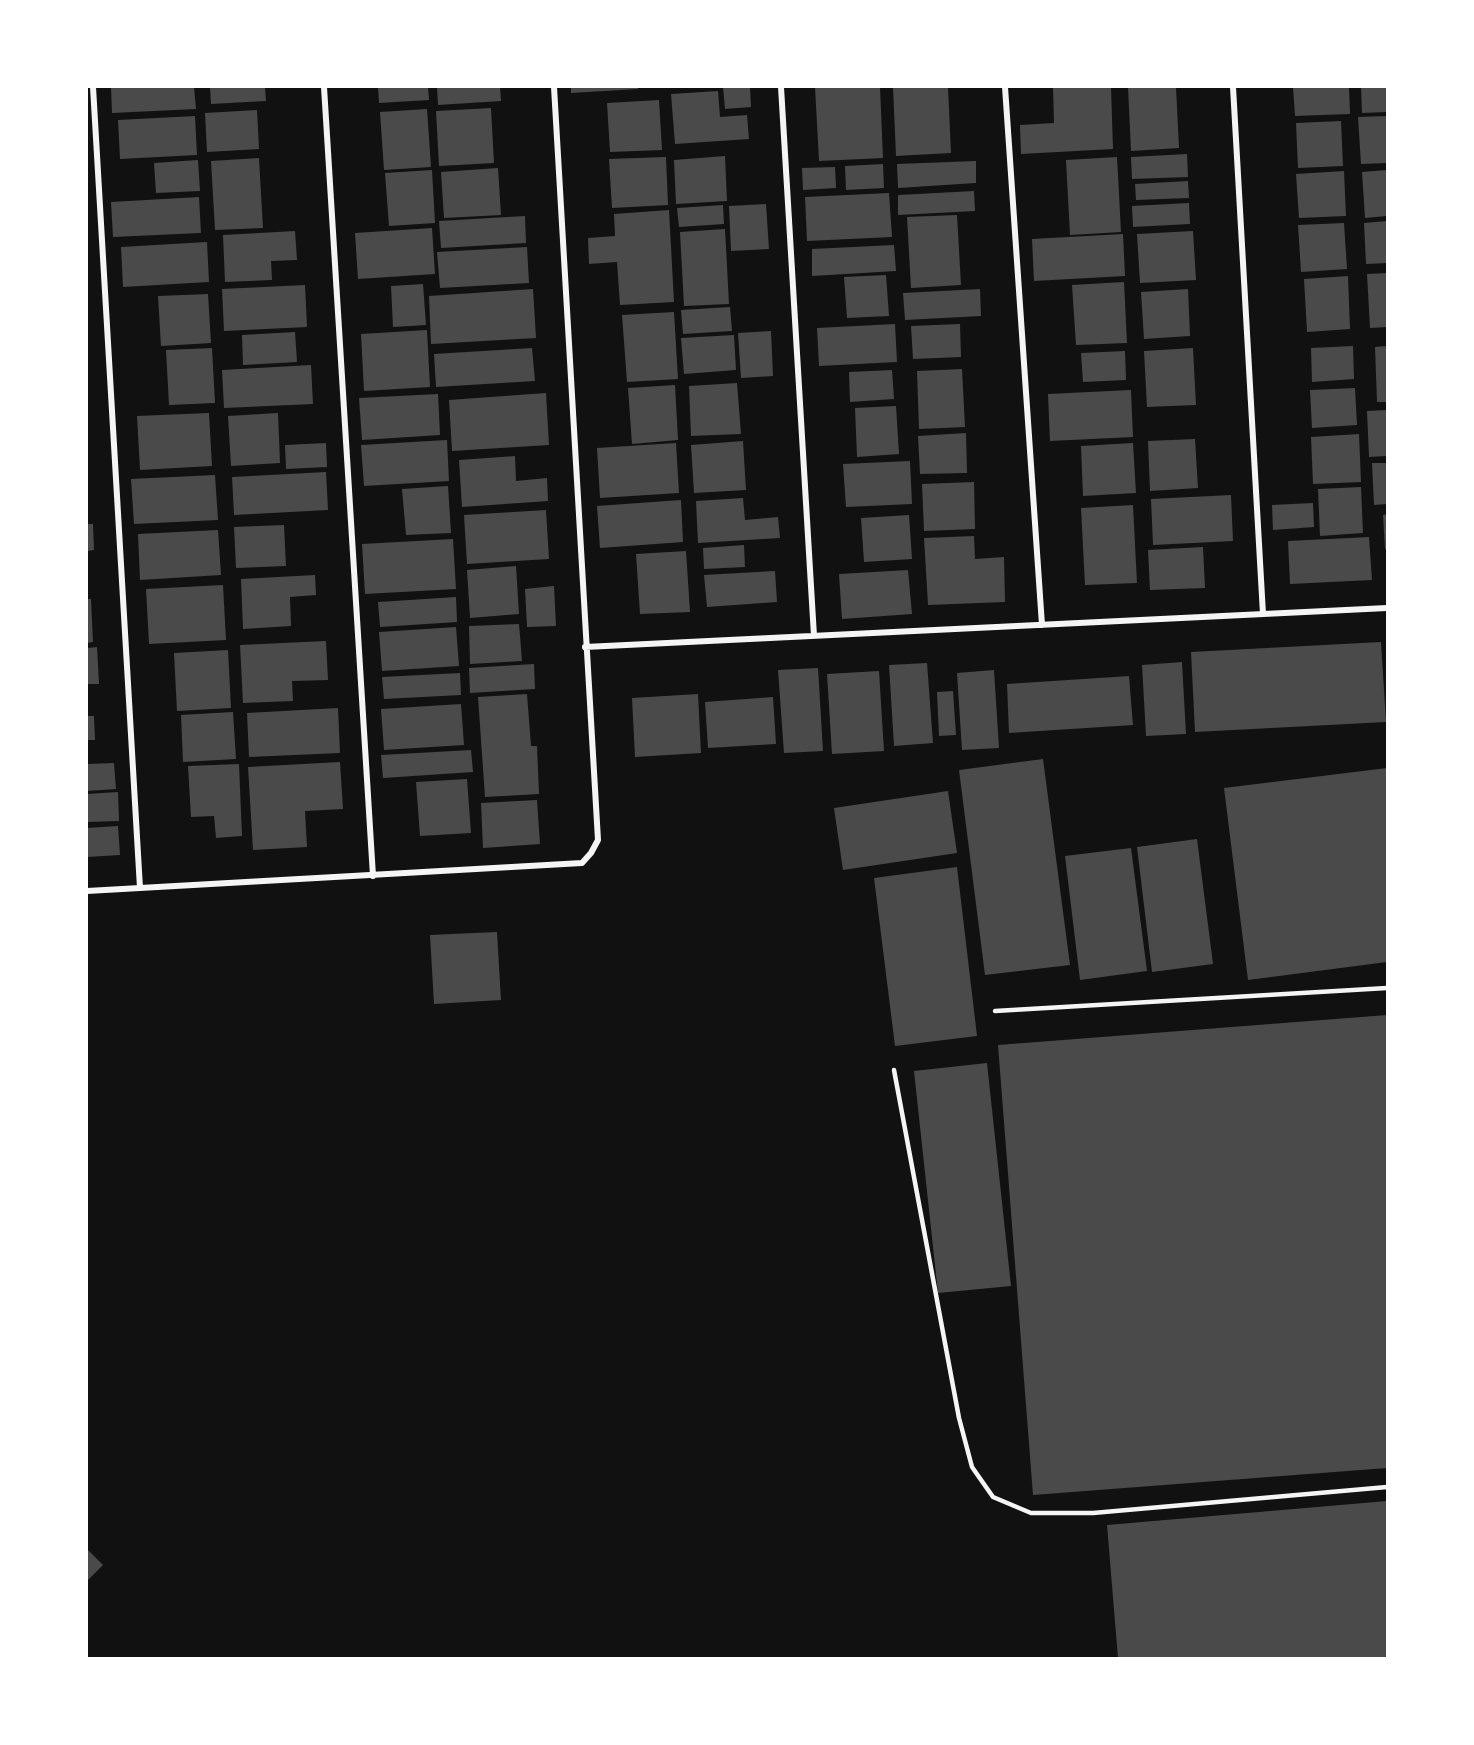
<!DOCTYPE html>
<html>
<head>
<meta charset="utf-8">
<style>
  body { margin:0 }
  #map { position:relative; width:1474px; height:1745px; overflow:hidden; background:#111; font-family:"Roboto Condensed",sans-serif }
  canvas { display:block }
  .frame { position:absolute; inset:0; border:88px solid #fff; pointer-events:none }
</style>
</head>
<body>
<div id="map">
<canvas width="1474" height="1745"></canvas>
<div class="frame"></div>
</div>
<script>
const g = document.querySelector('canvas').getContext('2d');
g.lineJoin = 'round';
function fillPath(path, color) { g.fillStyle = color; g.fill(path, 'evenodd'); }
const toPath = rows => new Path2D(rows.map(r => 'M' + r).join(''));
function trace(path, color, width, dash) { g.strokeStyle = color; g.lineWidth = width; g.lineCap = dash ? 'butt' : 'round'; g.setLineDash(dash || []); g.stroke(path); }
fillPath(toPath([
  [111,87,194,87,196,109,112,113],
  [210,87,265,87,266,101,211,104],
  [378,87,428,87,429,100,379,103],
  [437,87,500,87,501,101,438,105],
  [571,87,638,87,638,89,571,93],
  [723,87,750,87,751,107,725,109],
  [815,87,880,87,883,158,819,161],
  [893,87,948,87,951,153,896,156],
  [1053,87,1111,87,1113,149,1021,154,1020,125,1054,123],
  [1128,87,1176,87,1179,148,1131,151],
  [1293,87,1349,87,1350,114,1295,116],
  [1361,87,1387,87,1387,112,1362,113],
  [718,91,720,117,747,115,749,139,675,144,671,94],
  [659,100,662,150,610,152,607,103],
  [491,108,494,163,439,166,436,111],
  [427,109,431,167,384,170,380,112],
  [257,110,259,149,207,152,205,113],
  [195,116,197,155,120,159,118,120],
  [1387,116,1387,163,1361,164,1358,117],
  [1341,121,1343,166,1298,168,1296,123],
  [1187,154,1188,177,1132,179,1131,157],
  [725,156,727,201,676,204,674,160],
  [666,157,668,205,612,208,609,159],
  [1117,157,1121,232,1070,235,1066,160],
  [259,158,263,228,215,230,211,161],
  [198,160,200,191,156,193,154,163],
  [976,161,976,183,898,188,897,164],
  [883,164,884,188,846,190,845,166],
  [835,167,836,188,803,190,802,168],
  [498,168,501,215,444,218,441,172],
  [432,170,435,223,389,226,385,173],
  [1387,170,1387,216,1365,218,1362,172],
  [1344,171,1346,216,1299,218,1296,174],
  [1188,181,1189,198,1136,200,1135,184],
  [974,191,975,211,898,215,898,195],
  [889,193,892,237,807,241,805,197],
  [199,197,201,233,113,237,111,202],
  [1189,203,1190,224,1133,227,1132,206],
  [766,204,769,249,731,251,729,206],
  [723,205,724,224,679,227,677,208],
  [669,210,674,302,620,305,617,262,589,264,588,238,615,236,614,214],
  [957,215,961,285,911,288,907,217],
  [525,216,526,243,441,248,439,221],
  [1387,221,1387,263,1366,264,1364,223],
  [1344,223,1347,269,1301,272,1298,225],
  [432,228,435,274,358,279,355,233],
  [725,229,729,304,684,306,680,232],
  [295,231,297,260,271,261,272,280,225,282,223,235],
  [1193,231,1196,280,1140,283,1137,234],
  [1123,234,1125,276,1034,281,1032,239],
  [207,242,209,282,123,287,121,247],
  [894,245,896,271,812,276,812,249],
  [527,247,529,283,440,288,437,252],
  [1387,273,1387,327,1370,328,1367,274],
  [886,275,889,316,847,318,844,277],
  [1348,276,1350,329,1307,332,1304,279],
  [1124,282,1127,343,1076,345,1072,285],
  [423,284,426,325,393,327,391,286],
  [305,285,307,327,224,331,222,289],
  [533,289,536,338,431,344,429,296],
  [980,289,981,316,905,320,903,293],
  [1188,289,1190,336,1144,339,1141,292],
  [208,294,211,343,161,346,158,296],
  [730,307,732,331,683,334,681,310],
  [674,312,678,379,627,382,622,315],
  [895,324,897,362,819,366,817,328],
  [960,324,961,357,913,359,911,326],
  [427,330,430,387,364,391,361,334],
  [771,331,773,376,741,378,738,333],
  [295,332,297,362,243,365,242,335],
  [734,335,736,370,684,374,681,338],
  [1353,346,1354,379,1312,382,1311,348],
  [1387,346,1387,402,1377,402,1375,347],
  [212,348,215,403,169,405,166,350],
  [532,348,535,381,436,387,434,354],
  [1193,348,1196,405,1147,407,1144,351],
  [1125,351,1126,380,1083,382,1081,353],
  [311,365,313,404,224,408,222,370],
  [962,369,965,427,919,429,917,371],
  [892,370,894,399,850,402,849,372],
  [737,383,741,434,691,436,689,386],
  [675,385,678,440,632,444,628,388],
  [1355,388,1357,425,1312,428,1310,390],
  [1131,390,1133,437,1050,441,1048,394],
  [546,393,549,445,452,451,449,400],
  [438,394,440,435,362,440,359,398],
  [896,406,899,454,857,457,855,408],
  [1387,410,1387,456,1369,457,1367,411],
  [209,413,212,466,140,470,137,416],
  [278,413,280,463,231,466,228,416],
  [966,433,967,473,920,474,918,436],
  [1359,434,1361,482,1313,484,1311,437],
  [1195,439,1198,488,1150,491,1148,441],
  [447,440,449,481,364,486,361,445],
  [743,441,746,490,694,493,691,445],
  [326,443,327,467,286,469,285,445],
  [676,443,679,493,600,498,597,448],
  [1133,443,1136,493,1083,496,1081,446],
  [515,456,516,481,547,478,548,501,462,507,459,460],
  [910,461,912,504,846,507,843,464],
  [1372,463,1387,463,1387,504,1374,505],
  [326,472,328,510,234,515,232,477],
  [215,475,218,520,134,524,131,479],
  [974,482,975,529,924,531,922,484],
  [448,486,451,533,406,535,402,489],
  [1361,487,1363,533,1320,536,1318,489],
  [1231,495,1233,541,1153,545,1151,499],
  [743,498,745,520,778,517,780,538,698,543,696,501],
  [681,500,683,542,600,548,597,506],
  [1313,503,1314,527,1273,530,1272,505],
  [1133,505,1137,583,1085,585,1081,508],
  [546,510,549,559,467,564,464,515],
  [1387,514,1387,549,1385,549,1383,515],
  [909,515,912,559,864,562,861,518],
  [87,524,93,524,94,550,87,551],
  [284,525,286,566,236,568,234,527],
  [218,530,221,575,140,580,138,534],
  [974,536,975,559,1004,557,1005,602,928,605,924,538],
  [1369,537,1372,580,1290,584,1288,541],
  [453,539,456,589,365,594,362,544],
  [744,545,745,567,704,569,703,548],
  [1203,547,1205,588,1150,590,1148,550],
  [686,551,690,612,640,614,636,554],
  [516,566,519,614,470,618,467,570],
  [908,570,912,614,842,619,839,574],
  [775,571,777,602,707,607,704,575],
  [315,575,316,595,290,597,291,626,243,629,241,579],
  [223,585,226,640,149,644,146,589],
  [554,586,556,626,527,627,525,589],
  [456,597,457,622,380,627,378,602],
  [87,599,91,599,93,642,87,643],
  [519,624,522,661,470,664,469,626],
  [456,627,459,666,382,671,379,632],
  [326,641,328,680,292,681,293,701,243,703,240,645],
  [1381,642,1386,722,1195,732,1191,652],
  [97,647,99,684,87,684,87,648],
  [228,650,231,708,177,711,174,653],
  [1182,662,1186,734,1146,736,1142,665],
  [927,663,933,743,894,746,889,665],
  [534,664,535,689,470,693,469,668],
  [818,668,823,751,784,753,778,670],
  [994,670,999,748,962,750,957,673],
  [879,671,884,751,832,754,827,674],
  [460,673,461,695,384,699,382,677],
  [1129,676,1133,725,1009,733,1007,684],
  [953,691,956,735,939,736,937,692],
  [527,694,531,746,537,746,539,794,485,797,478,697],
  [698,694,701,753,635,757,632,698],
  [773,697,776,744,708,748,705,702],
  [461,704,464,745,384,750,381,709],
  [338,708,340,753,249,757,247,713],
  [233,712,236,759,183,762,181,715],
  [87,716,94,716,95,740,87,740],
  [471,750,473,772,383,778,381,755],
  [1043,759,1070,965,985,975,959,770],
  [340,762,343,809,305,811,307,847,253,850,248,767],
  [114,763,116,789,87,791,87,764],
  [239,764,242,836,216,838,214,816,191,817,188,766],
  [1387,768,1387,962,1248,980,1224,788],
  [467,779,471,833,420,836,416,782],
  [948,791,957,853,843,870,834,808],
  [118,792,119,821,87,822,87,794],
  [537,800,540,844,483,848,481,803],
  [118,826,120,855,87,857,87,828],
  [1197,839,1213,964,1152,972,1137,847],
  [1131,848,1147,971,1080,980,1065,856],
  [957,867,977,1036,895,1046,874,878],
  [497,932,501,1000,434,1004,430,935],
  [1387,1015,1387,1468,1033,1495,998,1045],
  [987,1063,1011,1286,938,1293,914,1071],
  [1387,1501,1387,1658,1118,1658,1107,1525],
  [87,1549,103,1565,87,1581]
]), '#4a4a4a');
trace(toPath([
  [995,1011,1387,988],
  [894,1070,959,1418,972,1467,993,1497,1031,1513,1093,1513,1387,1487]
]), '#f5f5f5', 4.5);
trace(toPath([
  [93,87,140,888],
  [324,87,373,876],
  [781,87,814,636],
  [1005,87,1042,625],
  [1233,87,1263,614],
  [585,647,1387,608],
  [87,891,582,863,591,853,598,840,554,87]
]), '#f5f5f5', 6);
</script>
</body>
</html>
